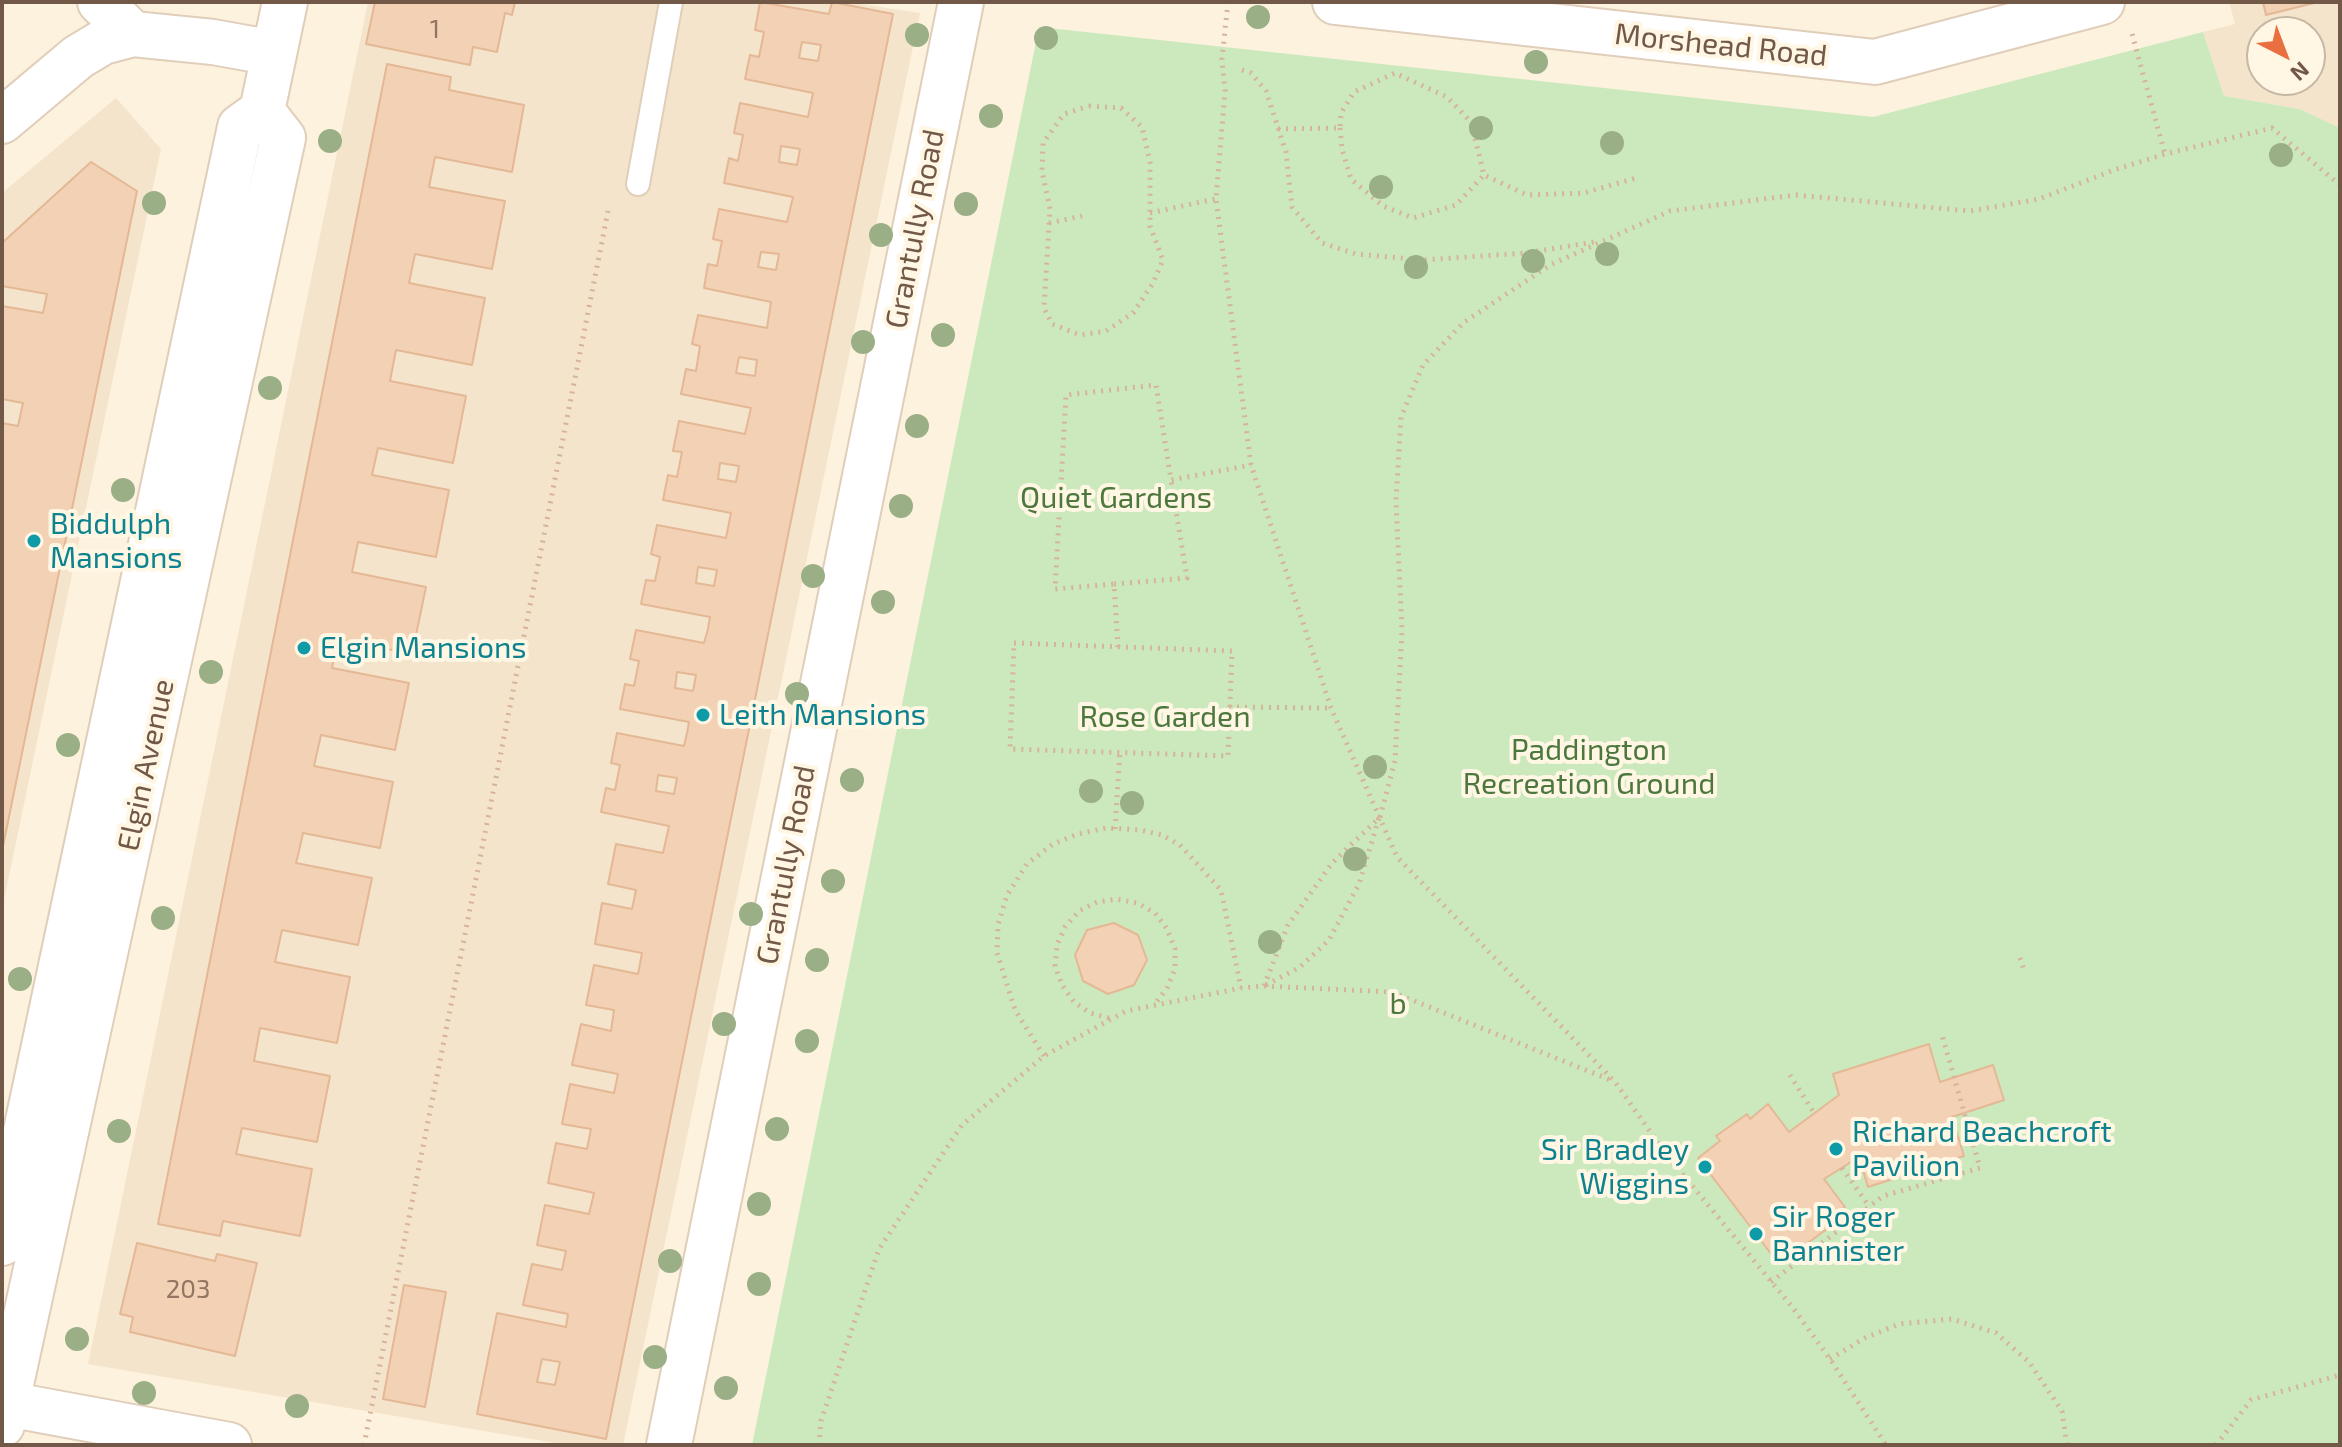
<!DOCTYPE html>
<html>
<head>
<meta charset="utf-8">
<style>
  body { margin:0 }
  #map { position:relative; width:2342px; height:1447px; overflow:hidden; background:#fcf2de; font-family:"Exo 2",sans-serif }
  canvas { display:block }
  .frame { position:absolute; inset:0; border:4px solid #725846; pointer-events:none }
  .north { position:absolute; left:2246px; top:16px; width:80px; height:80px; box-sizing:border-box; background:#fff6e4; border:2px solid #c7b7a5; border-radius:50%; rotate:138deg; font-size:22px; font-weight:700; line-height:32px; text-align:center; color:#725846 }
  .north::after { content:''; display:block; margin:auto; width:28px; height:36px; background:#e96f40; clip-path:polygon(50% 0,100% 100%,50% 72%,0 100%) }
</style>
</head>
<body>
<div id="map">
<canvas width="2342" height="1447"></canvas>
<div class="frame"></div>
<div class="north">N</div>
</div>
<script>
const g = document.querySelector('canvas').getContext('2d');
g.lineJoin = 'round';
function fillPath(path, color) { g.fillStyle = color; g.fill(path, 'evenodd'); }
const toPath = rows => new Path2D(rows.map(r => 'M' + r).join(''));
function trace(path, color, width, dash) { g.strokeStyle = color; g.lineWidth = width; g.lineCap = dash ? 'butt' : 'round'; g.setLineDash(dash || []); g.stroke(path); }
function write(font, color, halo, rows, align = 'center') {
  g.font = font + ' "Exo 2",sans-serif'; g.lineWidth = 8; g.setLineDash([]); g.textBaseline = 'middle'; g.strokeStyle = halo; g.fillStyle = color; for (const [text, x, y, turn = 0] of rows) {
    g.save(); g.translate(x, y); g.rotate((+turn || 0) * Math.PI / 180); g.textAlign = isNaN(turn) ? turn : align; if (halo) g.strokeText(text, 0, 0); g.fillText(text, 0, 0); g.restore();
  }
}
fillPath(toPath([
  [368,2,848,2,920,13,623,1445,567,1445,88,1364],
  [2229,2,2340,2,2340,128,2300,109,2224,96,2203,32,2235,24],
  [2262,32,2310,32,2310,80,2262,80],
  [116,98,161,149,2,909,2,193]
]), '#f4e4cc');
fillPath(toPath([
  [1039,27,1873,117,2203,32,2224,96,2300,109,2340,128,2340,1445,752,1445]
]), '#cce9bd');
const building = toPath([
  [375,2,515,2,512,15,505,13,497,52,473,47,470,65,366,44,375,2],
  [760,2,829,14,832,2,893,14,606,1439,477,1414,497,1313,566,1327,568,1314,523,1305,532,1264,562,1270,566,1251,537,1245,545,1205,589,1214,594,1193,548,1183,556,1143,587,1149,591,1129,562,1124,570,1084,614,1093,618,1074,572,1065,581,1024,611,1031,614,1010,586,1005,594,965,638,974,642,953,595,944,602,903,632,909,636,890,608,884,616,844,663,853,669,826,601,812,606,788,615,790,620,765,611,763,617,733,684,746,687,733,689,722,620,709,625,684,634,686,639,661,630,659,636,630,704,643,708,629,710,617,641,604,646,580,655,581,660,557,651,554,657,525,726,538,731,513,663,500,668,475,677,477,682,452,673,451,679,421,745,434,751,408,681,394,686,369,696,371,700,346,692,344,698,315,767,328,771,302,704,288,708,264,717,266,722,241,713,239,719,209,787,222,793,197,724,183,729,158,738,161,743,135,734,133,740,103,808,117,813,93,745,79,750,55,759,57,764,32,755,30,760,2],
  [802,42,821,45,818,61,799,58,802,42],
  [781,146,800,149,797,165,779,162,781,146],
  [761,252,779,254,776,270,758,267,761,252],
  [739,357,757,360,755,376,736,373,739,357],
  [720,463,739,466,736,482,718,479,720,463],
  [698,567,717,570,714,586,696,583,698,567],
  [677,672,696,675,693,691,675,688,677,672],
  [658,775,677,778,674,794,656,791,658,775],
  [542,1359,560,1362,555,1385,537,1382,542,1359],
  [2263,2,2318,2,2266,15,2263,2],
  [387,64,451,77,449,90,524,105,512,172,435,157,429,187,505,201,492,269,415,254,409,283,485,298,472,365,396,350,390,381,466,396,453,463,378,448,372,475,449,490,436,557,358,542,352,572,426,587,412,654,338,639,332,668,409,683,395,750,321,735,314,766,393,782,380,848,303,833,299,851,296,863,372,878,358,945,282,930,275,962,350,977,337,1043,260,1028,254,1061,330,1076,317,1142,242,1128,236,1154,312,1169,300,1236,223,1221,220,1236,158,1224,387,64],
  [91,162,137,191,2,851,2,423,18,426,23,403,2,399,2,306,43,313,47,294,2,286,2,243,91,162],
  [1114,923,1138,935,1147,960,1134,985,1108,994,1083,981,1075,955,1087,930,1114,923],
  [1929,1044,1940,1082,1993,1065,2004,1100,1952,1117,1964,1156,1868,1187,1859,1157,1824,1179,1845,1207,1827,1220,1831,1226,1801,1248,1797,1243,1775,1259,1698,1158,1720,1141,1716,1136,1747,1114,1750,1119,1768,1104,1789,1132,1839,1095,1833,1074,1929,1044],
  [137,1243,215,1261,217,1254,257,1263,235,1356,130,1332,133,1317,120,1314,137,1243],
  [404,1285,446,1292,425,1407,383,1399,404,1285]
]);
fillPath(building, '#f2d1b5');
trace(building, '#e5b895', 2);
const service = toPath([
  [638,184,671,2]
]);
const minor = toPath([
  [100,2,133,34],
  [1335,2,1875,62,2102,2],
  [2,1403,229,1445],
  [669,1445,961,2]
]);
const tertiary = toPath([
  [2,121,78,57,103,42,133,34,213,42,274,53],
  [2,1243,240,127,262,111,285,2],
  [2,1425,283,138,262,111]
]);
trace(service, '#e0ceba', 26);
trace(minor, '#e0ceba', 48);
trace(tertiary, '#e0ceba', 48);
trace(toPath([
  [1228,2,1222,59,1225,91,1216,199,1251,465,1331,708,1397,857,1615,1082,1666,1154,1793,1308,1830,1359,1886,1445],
  [2132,34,2165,154],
  [1242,70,1251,73,1266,91,1286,152,1292,207,1322,243,1356,254,1423,260,1526,253,1594,242],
  [1089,106,1121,108,1142,127,1150,162,1150,226,1163,260,1153,283,1133,313,1106,331,1080,335,1052,324,1044,308,1050,209,1042,171,1043,143,1064,114,1089,106],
  [1340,128,1342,149,1351,179,1383,206,1413,218,1456,205,1484,175],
  [1278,129,1340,128,1341,113,1354,92,1395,73,1447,97,1471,122,1484,175,1527,195,1584,193,1636,178],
  [1150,213,1215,199],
  [1049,223,1082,216],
  [1114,584,1187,578,1171,480],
  [1014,643,1232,651,1228,756,1010,749,1014,643],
  [1118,647,1114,584,1055,589,1066,395,1156,385,1171,480,1251,465],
  [1229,707,1331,708],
  [1115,829,1120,752],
  [2020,958,2024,970],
  [1266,985,1300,967,1329,940,1359,884,1379,818],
  [1264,986,1288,925,1332,863,1380,817,1395,761,1402,631,1396,501,1401,417,1423,365,1463,323,1550,265,1670,211,1796,195,1970,211,2039,199,2114,170,2165,154,2272,128,2340,185],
  [1109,1018,1090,1013,1074,1002,1062,985,1055,966,1057,945,1065,927,1079,911,1097,902,1117,899,1137,903,1155,913,1167,929,1175,949,1175,969,1167,988,1155,1004],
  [1044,1056,1015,1010,997,953,998,925,1007,895,1027,864,1053,844,1078,834,1106,828,1141,830,1162,835,1180,845,1221,890,1241,988],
  [1790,1075,1814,1113],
  [1842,1168,1869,1206],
  [1771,1282,1883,1196,1980,1168,1942,1035],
  [1830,1359,1865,1338,1899,1324,1952,1319,1996,1333,2029,1362,2062,1411,2067,1445],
  [364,1445,609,206],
  [819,1445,821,1421,879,1249,962,1125,1044,1056,1126,1011,1241,988,1264,986,1392,992,1613,1081],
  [2216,1445,2251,1400,2340,1375]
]), '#d6b499', 5, [2, 6]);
trace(service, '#fff', 22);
trace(minor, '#fff', 44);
trace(tertiary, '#fff', 44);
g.fillStyle = '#9baf86';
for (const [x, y] of [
  [1258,17],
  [917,35],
  [1046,38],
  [1536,62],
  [991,116],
  [1481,128],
  [330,141],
  [1612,143],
  [2281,155],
  [1381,187],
  [154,203],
  [966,204],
  [881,235],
  [1607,254],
  [1533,261],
  [1416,267],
  [943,335],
  [863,342],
  [270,388],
  [917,426],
  [123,490],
  [901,506],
  [813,576],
  [883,602],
  [211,672],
  [797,694],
  [68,745],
  [1375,767],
  [852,780],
  [1091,791],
  [1132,803],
  [1355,859],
  [833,881],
  [751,914],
  [163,918],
  [1270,942],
  [817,960],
  [20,979],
  [724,1024],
  [807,1041],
  [777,1129],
  [119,1131],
  [759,1204],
  [670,1261],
  [759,1284],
  [77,1339],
  [655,1357],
  [726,1388],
  [144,1393],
  [297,1406]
]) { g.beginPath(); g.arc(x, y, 12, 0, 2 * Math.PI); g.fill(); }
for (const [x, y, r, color] of [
  [34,541,8,"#0f9aa8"],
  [304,648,8,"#0f9aa8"],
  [703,715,8,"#0f9aa8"],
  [1836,1149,8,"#0f9aa8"],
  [1705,1167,8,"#0f9aa8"],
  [1756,1234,8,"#0f9aa8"]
]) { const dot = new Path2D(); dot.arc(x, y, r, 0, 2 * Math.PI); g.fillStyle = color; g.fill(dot); trace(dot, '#fff6e4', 3); }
write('26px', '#927662', null, [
  ["1",435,29],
  ["203",188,1289]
]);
write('30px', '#725846', '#fff6e4', [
  ["Morshead Road",1721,45,6],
  ["Grantully Road",915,229,-79],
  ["Elgin Avenue",146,765,-78],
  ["Grantully Road",786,865,-79]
]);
write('30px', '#4c783e', '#fff6e4', [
  ["Quiet Gardens",1116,498],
  ["Rose Garden",1165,717],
  ["Paddington",1589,750],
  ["Recreation Ground",1589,784],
  ["b",1398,1004]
]);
write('30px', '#0d838f', '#fff6e4', [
  ["Biddulph",50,524],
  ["Mansions",50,558],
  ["Elgin Mansions",320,648],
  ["Leith Mansions",719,715],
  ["Richard Beachcroft",1852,1132],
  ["Pavilion",1852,1166],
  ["Sir Bradley",1689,1150,"right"],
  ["Wiggins",1689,1184,"right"],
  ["Sir Roger",1772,1217],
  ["Bannister",1772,1251]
], 'left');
</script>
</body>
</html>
